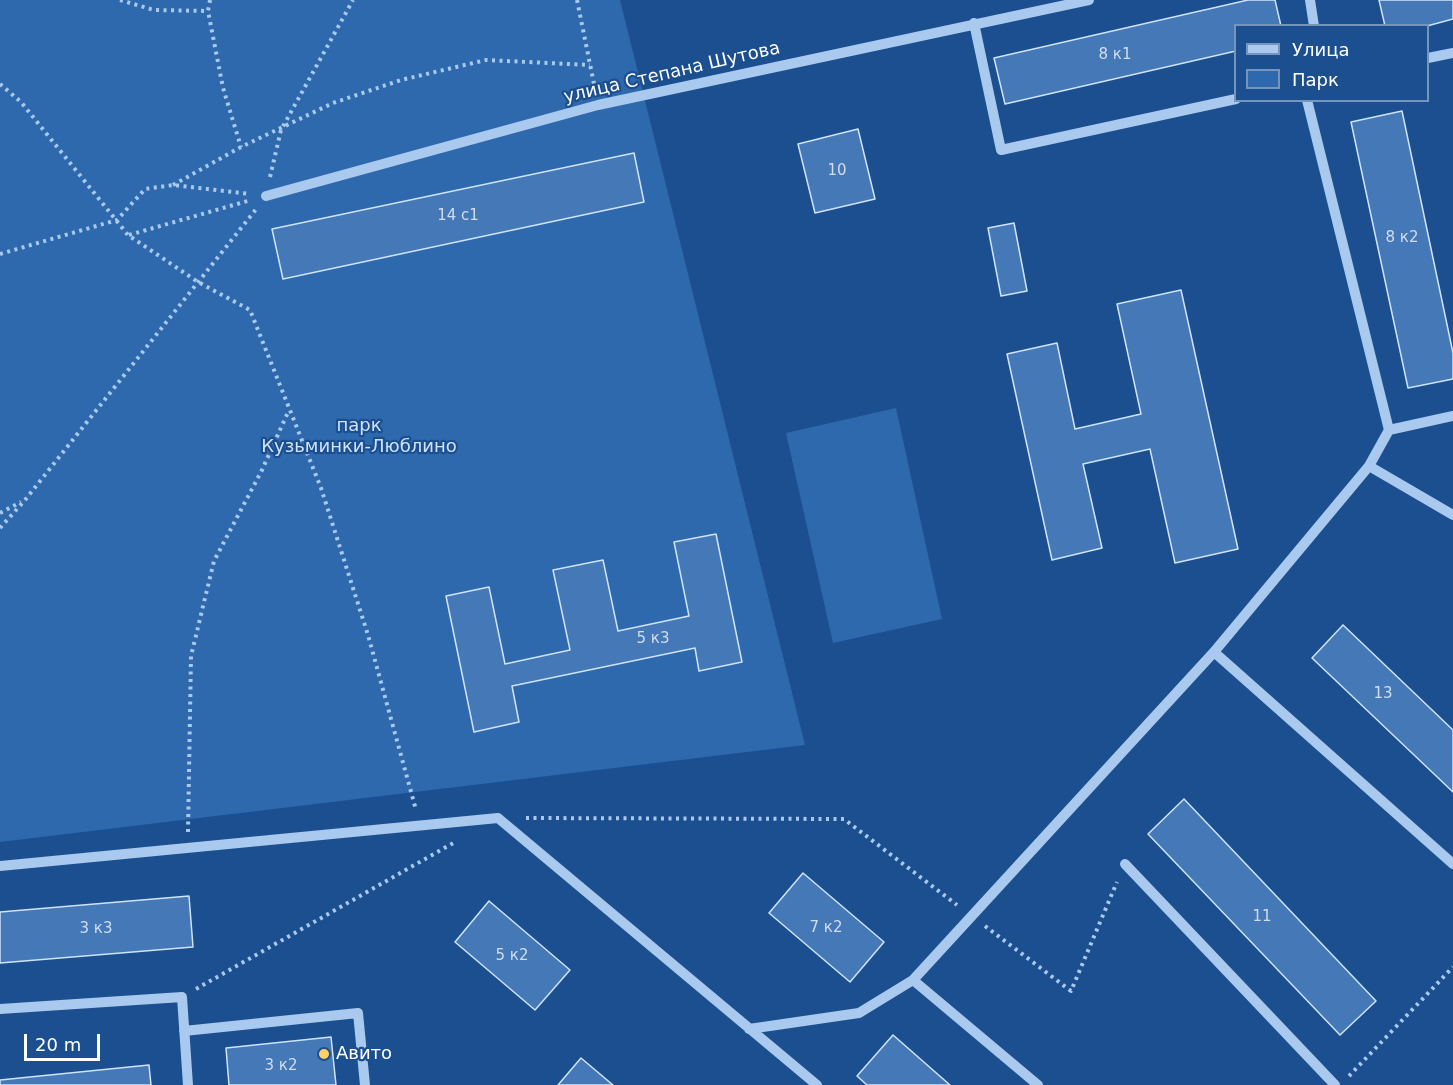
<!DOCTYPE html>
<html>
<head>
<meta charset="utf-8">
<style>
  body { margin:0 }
  #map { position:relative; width:1453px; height:1085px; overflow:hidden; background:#1b4f8f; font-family:"DejaVu Sans",sans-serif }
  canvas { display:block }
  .legend { position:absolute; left:1234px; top:24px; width:195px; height:78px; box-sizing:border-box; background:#1b4f8f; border:2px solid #7695bc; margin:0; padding:8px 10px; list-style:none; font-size:18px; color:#fff }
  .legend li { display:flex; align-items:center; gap:12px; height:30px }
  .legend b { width:30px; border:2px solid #7695bc }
  .scale { position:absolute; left:24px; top:1034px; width:76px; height:27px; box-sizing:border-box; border:3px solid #fff; border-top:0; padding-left:8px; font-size:18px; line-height:21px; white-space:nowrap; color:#fff; -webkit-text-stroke:4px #1b4f8f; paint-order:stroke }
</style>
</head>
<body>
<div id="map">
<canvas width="1453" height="1085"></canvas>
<ul class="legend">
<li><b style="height:8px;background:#a9c9ee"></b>Улица</li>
<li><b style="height:16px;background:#2e69ad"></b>Парк</li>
</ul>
<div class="scale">20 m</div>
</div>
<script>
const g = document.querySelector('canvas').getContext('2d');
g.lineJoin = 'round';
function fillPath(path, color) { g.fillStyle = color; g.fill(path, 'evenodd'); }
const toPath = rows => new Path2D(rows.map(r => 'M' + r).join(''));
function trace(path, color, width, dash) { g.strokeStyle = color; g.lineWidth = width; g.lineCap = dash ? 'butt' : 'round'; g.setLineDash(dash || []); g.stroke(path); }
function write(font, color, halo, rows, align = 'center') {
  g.font = font + ' "DejaVu Sans",sans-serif'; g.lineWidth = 4.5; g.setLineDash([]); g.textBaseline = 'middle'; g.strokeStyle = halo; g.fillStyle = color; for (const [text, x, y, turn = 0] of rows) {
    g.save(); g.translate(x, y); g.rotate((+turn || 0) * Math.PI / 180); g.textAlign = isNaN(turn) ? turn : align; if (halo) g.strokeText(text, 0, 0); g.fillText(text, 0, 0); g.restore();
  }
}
fillPath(toPath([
  [0,0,620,0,805,745,0,842],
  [896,408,942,619,833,643,786,433]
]), '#2e69ad');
const building = toPath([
  [1248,0,1275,0,1281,26,1236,26,1236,51,1005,104,994,58,1248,0],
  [1379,0,1453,0,1453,19,1427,26,1385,26,1379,0],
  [1402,111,1453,353,1453,379,1408,388,1351,122,1402,111],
  [858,129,875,199,815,213,798,144,858,129],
  [634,153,644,202,283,279,272,229,634,153],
  [1014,223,1027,291,1001,296,988,228,1014,223],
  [1181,290,1238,549,1175,563,1150,449,1083,464,1102,548,1052,560,1007,354,1057,343,1075,429,1141,414,1117,304,1181,290],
  [716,534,742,662,699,671,695,648,512,686,519,722,474,732,446,596,489,587,505,664,570,650,553,570,603,560,618,631,689,616,674,542,716,534],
  [1343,625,1453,730,1453,792,1312,658,1343,625],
  [1184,799,1376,1001,1340,1035,1148,834,1184,799],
  [803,873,884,942,850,982,769,913,803,873],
  [189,896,193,947,0,963,0,912,189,896],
  [489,901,570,970,535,1010,455,942,489,901],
  [893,1035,950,1085,867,1085,857,1076,893,1035],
  [331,1037,336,1085,229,1085,226,1048,331,1037],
  [581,1058,613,1085,558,1085,581,1058],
  [149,1065,151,1085,0,1085,0,1080,149,1065]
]);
fillPath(building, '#4478b7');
trace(building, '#cfe3fa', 1.5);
trace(toPath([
  [120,0,154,10,208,11],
  [210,0,208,11,223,88,241,147],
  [577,0,595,89],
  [0,84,21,102,128,235,198,282,250,310,321,488,368,635,416,810],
  [270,177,281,130,353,0],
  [173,185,241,147,333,103,401,80,486,60,590,65],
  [129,235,251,200],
  [0,254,117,220,145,189,173,185,250,194],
  [0,513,21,502],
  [0,528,25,500,257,208],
  [526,818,844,819,957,905],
  [188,832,191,656,214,561,262,470,289,410],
  [985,926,1071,991,1117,882],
  [196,989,455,842],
  [1349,1076,1453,967]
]), '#a9c9ee', 4, [3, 4.5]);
trace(toPath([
  [1310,0,1314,26],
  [974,23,1001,150,1236,99],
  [1428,58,1453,53],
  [266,196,598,105,1089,0],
  [1389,430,1453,416],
  [1369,466,1453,515],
  [1214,652,1453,864],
  [1125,864,1335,1085],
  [0,866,498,818,817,1085],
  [913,980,1038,1085],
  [0,1009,182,997,188,1085],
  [749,1029,859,1013,913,980,1214,652,1369,466,1389,430,1307,100],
  [184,1031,358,1013,365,1085]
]), '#a9c9ee', 10);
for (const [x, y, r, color] of [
  [324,1054,6,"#ffd166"]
]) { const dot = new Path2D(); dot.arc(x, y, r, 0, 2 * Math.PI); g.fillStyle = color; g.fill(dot); trace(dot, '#1b4f8f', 2); }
write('15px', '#d0dded', null, [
  ["8 к1",1115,55],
  ["10",837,171],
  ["14 с1",458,216],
  ["8 к2",1402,238],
  ["5 к3",653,639],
  ["13",1383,694],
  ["11",1262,917],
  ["7 к2",826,928],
  ["3 к3",96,929],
  ["5 к2",512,956],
  ["3 к2",281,1066]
]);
write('18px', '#fff', '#1b4f8f', [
  ["улица Степана Шутова",672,73,-13]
]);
write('18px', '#cfe3fa', '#1b4f8f', [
  ["парк",359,426],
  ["Кузьминки-Люблино",359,447]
]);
write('18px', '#fff', '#1b4f8f', [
  ["Авито",336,1054]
], 'left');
</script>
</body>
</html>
